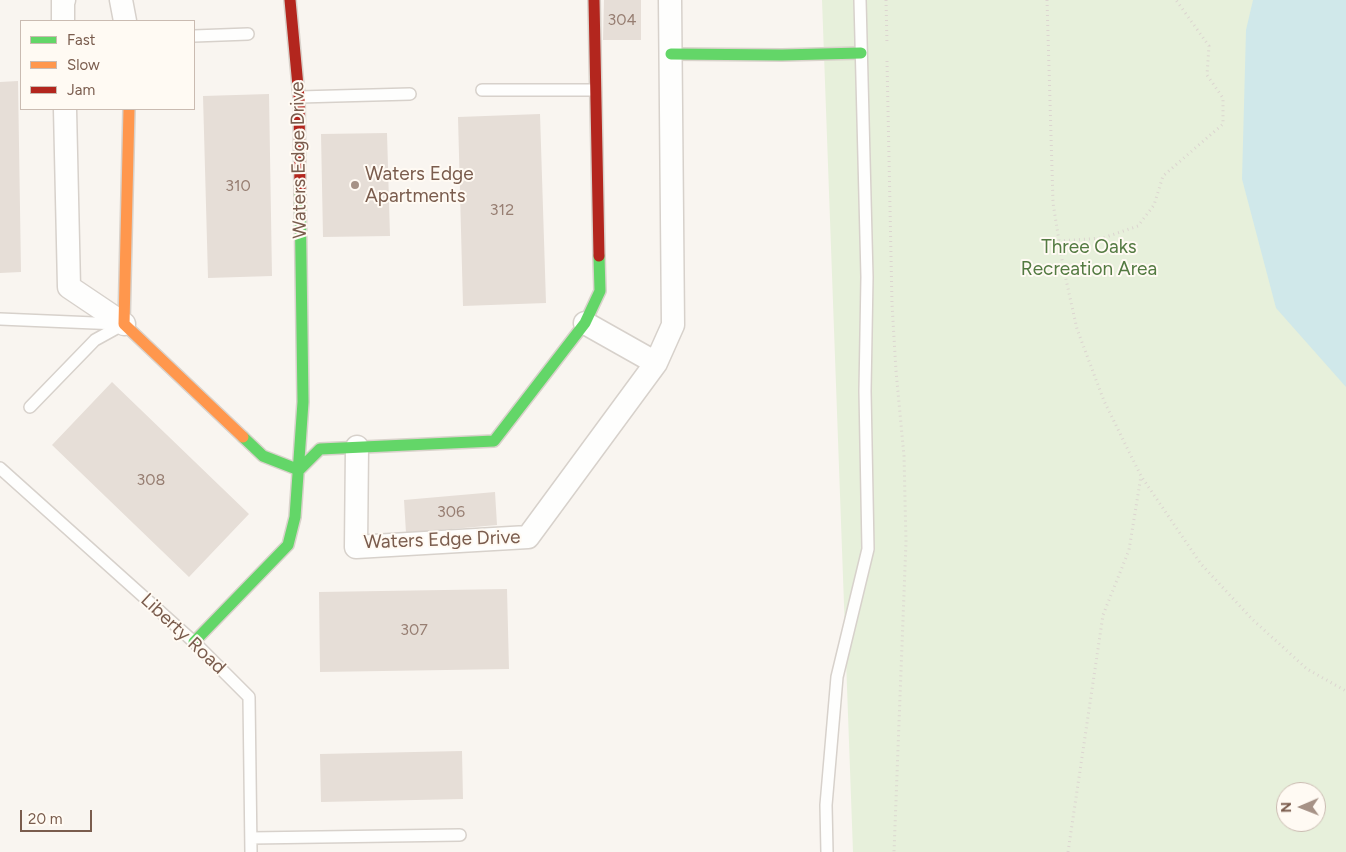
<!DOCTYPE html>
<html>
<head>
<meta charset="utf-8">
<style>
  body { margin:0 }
  #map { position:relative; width:1346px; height:852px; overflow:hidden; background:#f9f5f0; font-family:Figtree,sans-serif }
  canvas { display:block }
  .legend { position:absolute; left:20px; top:20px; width:175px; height:90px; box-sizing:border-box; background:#fffaf3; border:1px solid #cabbb1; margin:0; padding:6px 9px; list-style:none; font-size:15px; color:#7a5c4d }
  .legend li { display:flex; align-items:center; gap:10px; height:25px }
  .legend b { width:25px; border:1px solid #cabbb1 }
  .north { position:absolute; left:1276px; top:782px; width:50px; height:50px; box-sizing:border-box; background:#fffaf3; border:1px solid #cabbb1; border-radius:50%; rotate:269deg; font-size:14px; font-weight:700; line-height:20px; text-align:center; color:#7a5c4d }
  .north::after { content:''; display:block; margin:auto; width:18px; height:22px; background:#a69286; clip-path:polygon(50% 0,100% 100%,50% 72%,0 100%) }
  .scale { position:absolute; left:20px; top:810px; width:72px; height:22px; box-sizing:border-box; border:2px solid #7a5c4d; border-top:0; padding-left:6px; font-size:15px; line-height:18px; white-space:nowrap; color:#7a5c4d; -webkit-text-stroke:4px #fffaf3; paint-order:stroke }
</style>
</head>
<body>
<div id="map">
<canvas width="1346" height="852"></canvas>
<ul class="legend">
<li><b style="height:6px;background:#63d668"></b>Fast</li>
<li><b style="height:6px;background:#ff974d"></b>Slow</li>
<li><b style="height:6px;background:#b3261e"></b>Jam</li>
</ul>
<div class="north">N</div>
<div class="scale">20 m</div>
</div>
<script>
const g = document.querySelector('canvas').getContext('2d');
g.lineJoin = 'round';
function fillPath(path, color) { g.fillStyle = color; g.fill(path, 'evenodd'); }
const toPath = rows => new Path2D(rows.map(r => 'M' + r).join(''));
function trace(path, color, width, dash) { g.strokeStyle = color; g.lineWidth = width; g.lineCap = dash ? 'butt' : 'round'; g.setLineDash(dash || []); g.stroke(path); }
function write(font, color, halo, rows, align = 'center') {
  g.font = font + ' Figtree,sans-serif'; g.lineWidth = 4; g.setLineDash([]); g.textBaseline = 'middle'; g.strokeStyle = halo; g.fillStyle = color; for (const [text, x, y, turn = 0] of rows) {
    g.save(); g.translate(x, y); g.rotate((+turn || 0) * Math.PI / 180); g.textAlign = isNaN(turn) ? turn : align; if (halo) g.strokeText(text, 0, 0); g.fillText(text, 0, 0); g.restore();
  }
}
fillPath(toPath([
  [822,0,1346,0,1346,852,853,852],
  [1286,792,1316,792,1316,822,1286,822]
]), '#e7f0db');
fillPath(toPath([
  [1253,0,1346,0,1346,387,1276,308,1242,179,1246,30]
]), '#d0e8ea');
fillPath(toPath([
  [604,0,641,0,641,40,603,40],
  [18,81,21,272,0,273,0,82],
  [269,94,272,276,208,278,203,96],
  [540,114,546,303,463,306,458,117],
  [387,133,390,236,323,237,321,134],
  [112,382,249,514,189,577,52,445],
  [495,492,497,525,406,533,404,500],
  [507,589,509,669,320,672,319,592],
  [462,751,463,799,321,802,320,754]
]), '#e6ded7');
const lane = toPath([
  [194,36,248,34],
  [482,90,595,90],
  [299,97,410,94],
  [0,319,118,324],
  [30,407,95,340,124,324],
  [0,468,194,642,249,697,251,852],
  [251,838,460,835],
  [827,852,826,805,837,677,868,549,865,391,867,277,860,0]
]);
const street = toPath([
  [121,0,125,21],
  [63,21,63,1,64,0],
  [65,109,69,287,124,324],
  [585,323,656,363],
  [357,447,356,547,528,537,656,363,673,325,670,0]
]);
const fast = toPath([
  [671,54,782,55,861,53],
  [243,437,263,456,299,470,320,449,494,441,585,323,600,291,599,256],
  [194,642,288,545,295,517,303,402,300,192]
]);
const slow = toPath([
  [129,109,124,324,243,437]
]);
const jam = toPath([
  [290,0,299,97,300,192],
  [594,0,599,256]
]);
trace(lane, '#d7d1cb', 14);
trace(street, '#d7d1cb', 25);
trace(fast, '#d9d2cb', 14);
trace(slow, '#d9d2cb', 14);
trace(jam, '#d9d2cb', 14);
trace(toPath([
  [886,0,887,44],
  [1047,0,1053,203,1063,266,1077,329,1104,401,1141,476,1201,564,1252,619,1307,669,1346,691],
  [887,61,892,304,896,371,904,456,906,542,894,852],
  [1059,241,1103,238,1138,226,1154,205,1163,176,1223,124,1223,98,1207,75,1209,46,1176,0],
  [1068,852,1103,615,1129,550,1141,476]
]), '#dcd5d0', 3, [1, 4]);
trace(lane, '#fefefd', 11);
trace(street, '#fefefd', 22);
trace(fast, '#63d668', 11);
trace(slow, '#ff974d', 11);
trace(jam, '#b3261e', 11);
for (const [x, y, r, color] of [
  [355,185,5,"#a69286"]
]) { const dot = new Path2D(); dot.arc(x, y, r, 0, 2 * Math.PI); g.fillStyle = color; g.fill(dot); trace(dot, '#fffaf3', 2); }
write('16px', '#977e72', null, [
  ["304",622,20],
  ["310",238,186],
  ["312",502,210],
  ["308",151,480],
  ["306",451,512],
  ["307",414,630]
]);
write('19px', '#7a5c4d', '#fffaf3', [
  ["Waters Edge Drive",299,160,-91],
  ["Waters Edge Drive",442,540,-2],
  ["Liberty Road",183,634,43]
]);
write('19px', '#7a5c4d', '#fffaf3', [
  ["Waters Edge",365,174],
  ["Apartments",365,196]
], 'left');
write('19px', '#537a41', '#fffaf3', [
  ["Three Oaks",1089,247],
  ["Recreation Area",1089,269]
]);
</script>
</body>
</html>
